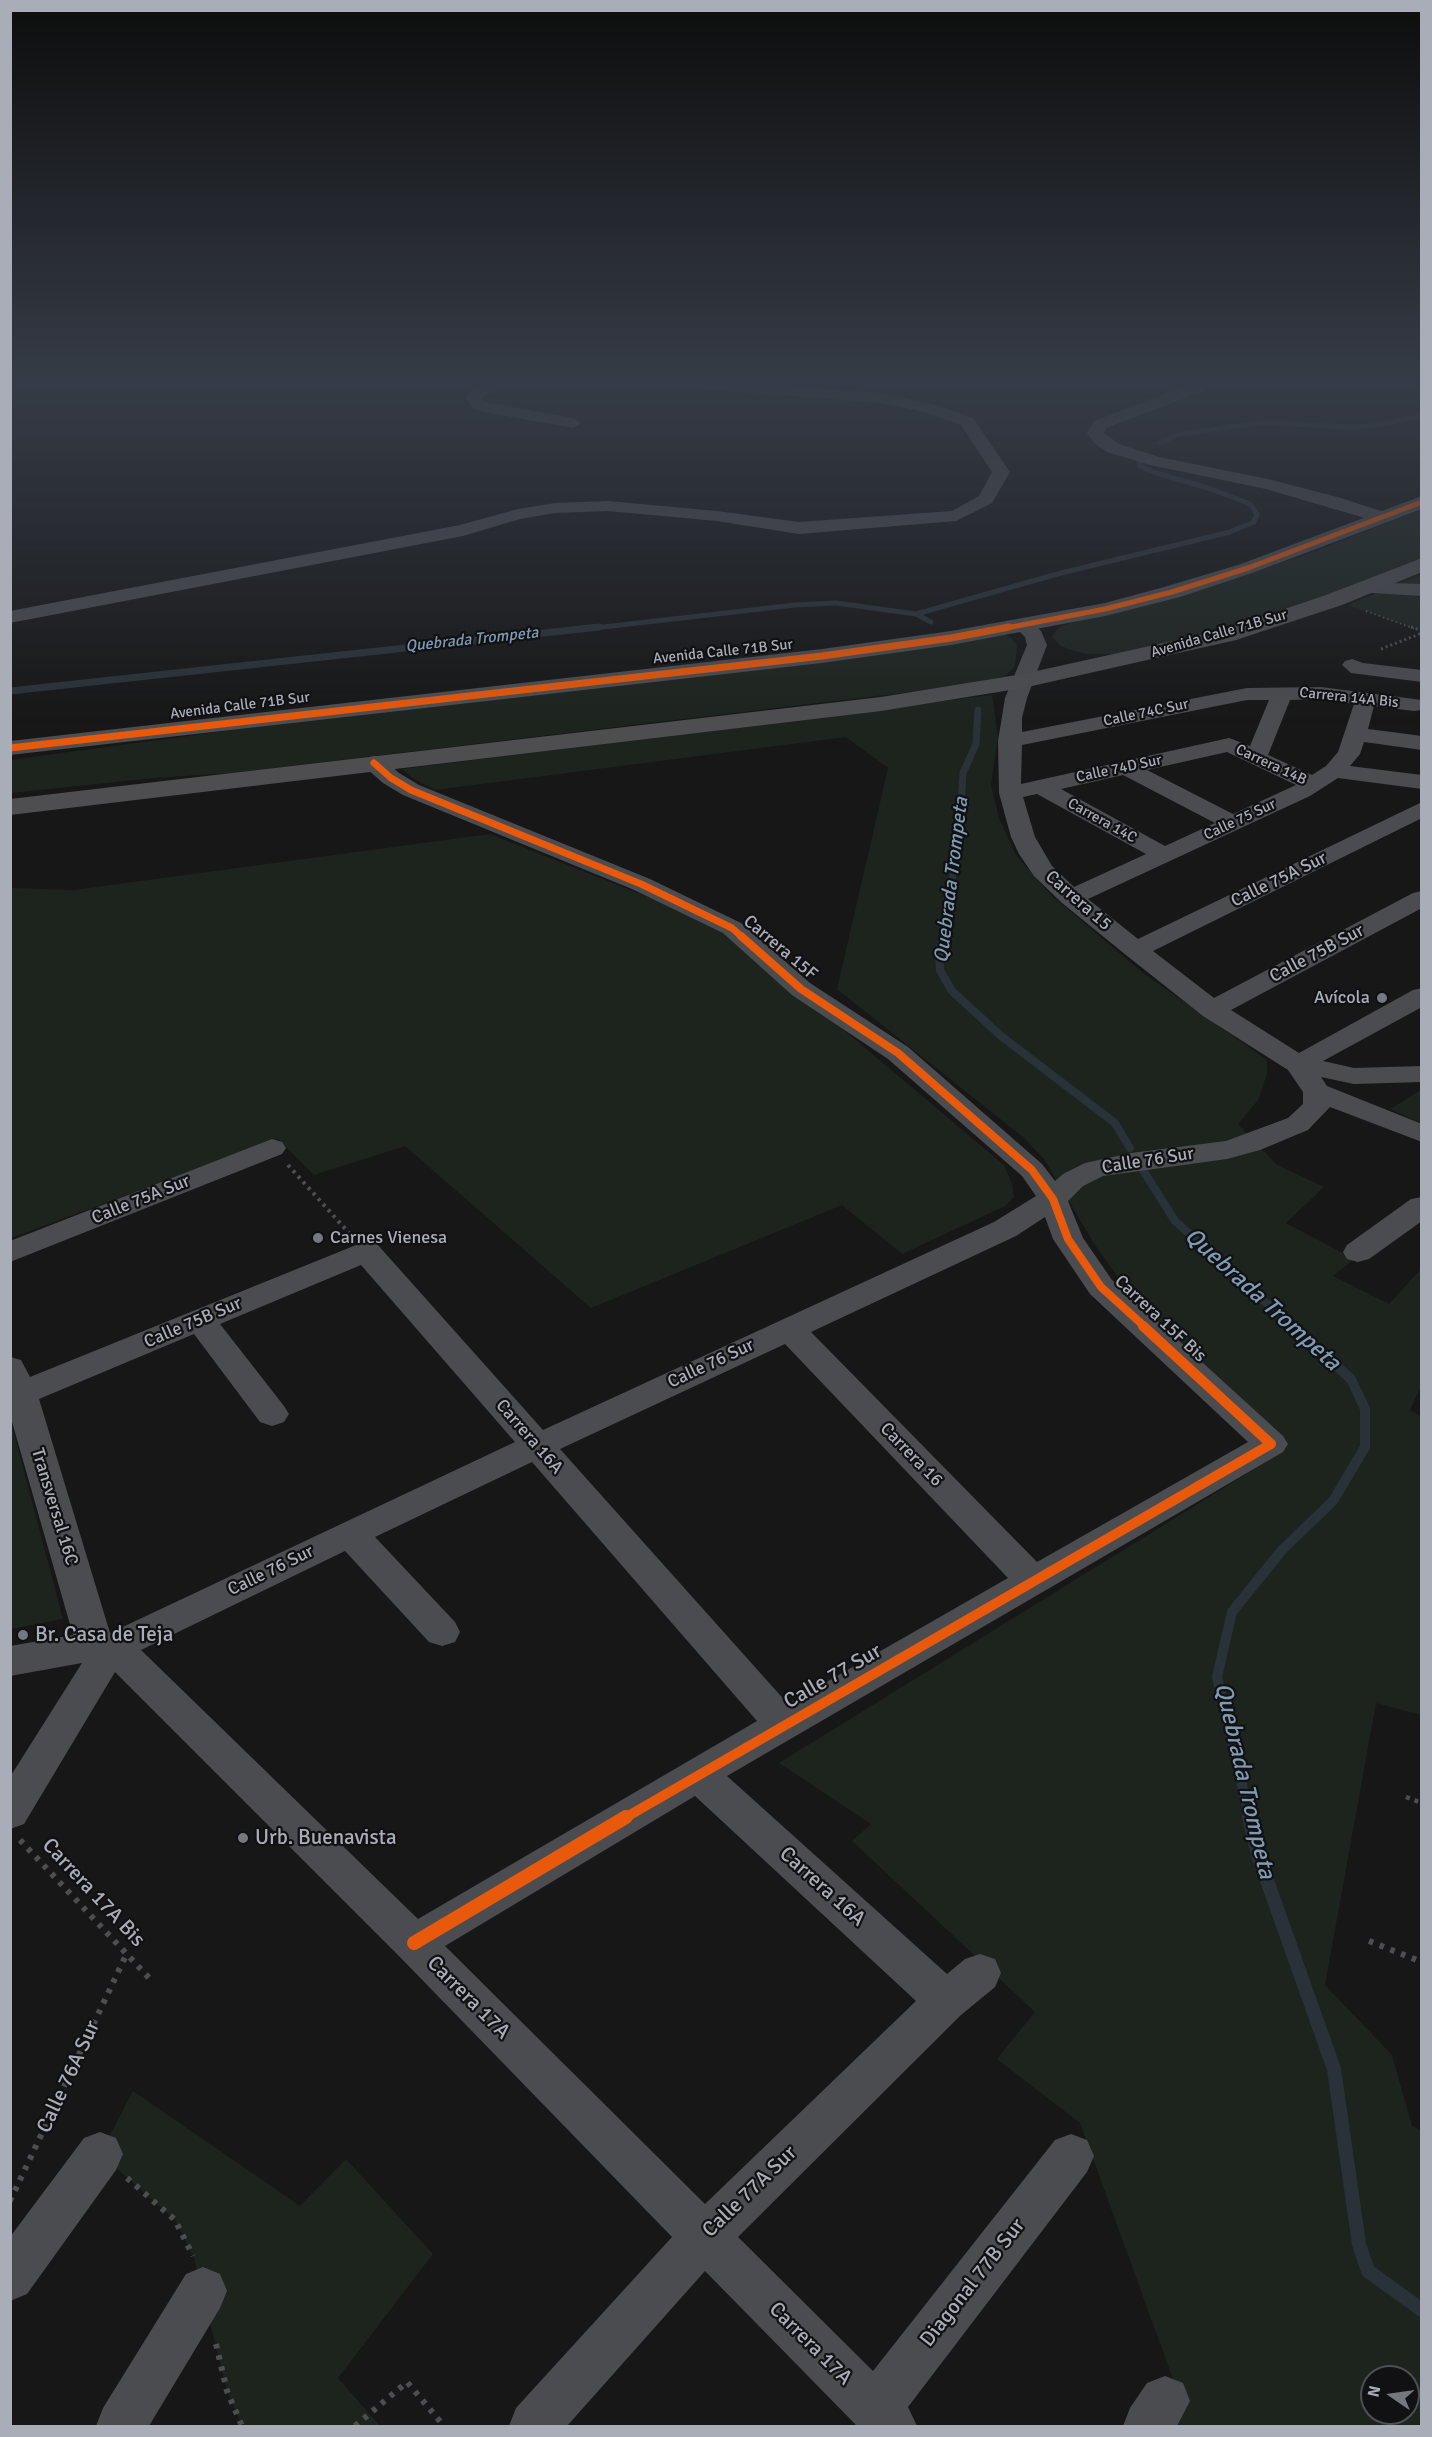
<!DOCTYPE html>
<html>
<head>
<meta charset="utf-8">
<style>
  body { margin:0 }
  #map { position:relative; width:1432px; height:2437px; overflow:hidden; background:#171717; font-family:Signika,sans-serif }
  canvas { display:block }
  .frame { position:absolute; inset:0; border:12px solid #a8adb8; pointer-events:none }
  .north { position:absolute; left:1360px; top:2365px; width:60px; height:60px; box-sizing:border-box; background:#111113; border:2px solid #4d4f55; border-radius:50%; rotate:283deg; font-size:16px; font-weight:700; line-height:24px; text-align:center; color:#a8adb8 }
  .north::after { content:''; display:block; margin:auto; width:21px; height:27px; background:#757880; clip-path:polygon(50% 0,100% 100%,50% 72%,0 100%) }
</style>
</head>
<body>
<div id="map">
<canvas width="1432" height="2437"></canvas>
<div class="frame"></div>
<div class="north">N</div>
</div>
<script>
const g = document.querySelector('canvas').getContext('2d');
g.lineJoin = 'round';
function fillPath(path, color) { g.fillStyle = color; g.fill(path, 'evenodd'); }
const toPath = rows => new Path2D(rows.map(r => 'M' + r).join(''));
function trace(path, color, width, dash) { g.strokeStyle = color; g.lineWidth = width; g.lineCap = dash ? 'butt' : 'round'; g.setLineDash(dash || []); g.stroke(path); }
function write(font, color, halo, rows, align = 'center') {
  g.font = font + ' Signika,sans-serif'; g.lineWidth = 4.5; g.setLineDash([]); g.textBaseline = 'middle'; g.strokeStyle = halo; g.fillStyle = color; for (const [text, x, y, turn = 0] of rows) {
    g.save(); g.translate(x, y); g.rotate((+turn || 0) * Math.PI / 180); g.textAlign = isNaN(turn) ? turn : align; if (halo) g.strokeText(text, 0, 0); g.fillText(text, 0, 0); g.restore();
  }
}
fillPath(toPath([
  [1421,510,1421,558,1337,592,1198,635,1118,654,1087,654,1074,651,1061,646,1052,637,1057,629,1064,625,1243,576,1316,551],
  [1421,575,1421,631,1348,605],
  [1002,634,1010,637,1017,646,1015,666,1004,677,943,688,231,773,154,778,11,793,10,760,284,723,845,660],
  [992,695,998,737,991,785,999,818,1016,855,1051,895,1143,973,1267,1060,1267,1074,1258,1100,1238,1124,1277,1165,1324,1187,1286,1223,1354,1259,1333,1276,1389,1304,1421,1269,1421,1387,1410,1410,1422,1417,1421,1715,1376,1703,1325,1985,1392,2055,1412,2126,1421,2130,1421,2426,1165,2426,1181,2401,1080,2123,997,2059,1035,2012,852,1841,871,1824,779,1763,1282,1452,1130,1294,1093,1242,1044,1159,1024,1138,837,989,888,768,846,737,435,790,412,778,402,769],
  [1372,2377,1408,2377,1408,2413,1372,2413],
  [490,834,703,919,743,945,1004,1165,1012,1184,1014,1197,1005,1206,902,1254,842,1205,591,1308,405,1146,314,1175,278,1139,11,1238,11,888,74,890],
  [1421,1090,1421,1123,1390,1109],
  [11,1422,63,1619,11,1629,10,1629],
  [133,2091,300,2206,346,2159,433,2254,338,2378,380,2426,242,2426,227,2391,194,2258,175,2220,100,2154]
]), '#1d241e');
trace(toPath([
  [1161,443,1175,435,1260,423,1357,427,1380,425,1422,416],
  [916,614,1061,573,1230,532,1254,522,1257,514,1250,504,1211,489,1153,472,1140,466,1139,461],
  [586,629,795,605,836,603,916,614,931,622]
]), '#2a3239', 5);
trace(toPath([
  [10,691,599,627],
  [943,938,959,835,963,773,976,744,978,710]
]), '#2a3239', 7);
trace(toPath([
  [943,936,939,950,940,970,952,991,1001,1036,1115,1123,1130,1148],
  [1143,1170,1175,1221,1293,1327]
]), '#2a3239', 8);
trace(toPath([
  [1250,1819,1217,1677,1232,1612,1282,1550,1333,1501,1365,1447,1365,1409,1351,1379,1292,1326]
]), '#2a3239', 10);
trace(toPath([
  [1249,1817,1259,1858,1334,2069,1359,2244,1368,2271,1422,2310]
]), '#2a3239', 14);
trace(toPath([
  [1366,611,1415,629]
]), '#4d4e52', 2, [1.5, 3]);
trace(toPath([
  [1411,627,1422,631],
  [1381,649,1422,633]
]), '#4d4e52', 3, [2, 3]);
trace(toPath([
  [288,1165,349,1233]
]), '#4d4e52', 4, [3, 4.5]);
trace(toPath([
  [1406,1797,1422,1803]
]), '#4d4e52', 4.5, [4, 5]);
trace(toPath([
  [20,1840,151,1980],
  [1369,1941,1422,1962],
  [127,2178,175,2220,193,2256],
  [10,2201,127,1953],
  [216,2344,227,2391,242,2426],
  [355,2426,407,2382,444,2426]
]), '#4d4e52', 6, [4.5, 7]);
fillPath(toPath([
  [516,383,514,386,491,391,482,398,485,402,573,418,581,423,573,428,479,411,473,409,465,397,480,384,516,383],
  [686,383,749,383,881,393,939,406,973,418,1010,472,992,503,956,521,799,534,717,521,608,511,555,513,520,519,463,536,10,623,10,611,460,525,518,509,555,503,608,501,717,511,799,522,952,511,979,496,992,472,961,425,928,413,881,403,694,388,686,383],
  [1193,383,1209,383,1203,391,1106,428,1104,433,1119,444,1159,457,1268,479,1341,498,1387,513,1390,517,1387,521,1375,521,1266,489,1150,465,1107,452,1095,444,1087,433,1094,421,1193,383],
  [1363,582,1422,584,1422,596,1356,592,1353,588,1356,584,1363,582],
  [1023,619,1030,621,1041,631,1047,645,1027,698,1022,718,1022,732,1247,688,1321,687,1422,700,1422,710,1414,711,1374,706,1368,729,1422,736,1422,750,1364,742,1360,754,1350,766,1422,775,1422,789,1338,778,1310,796,1088,899,1138,939,1422,802,1422,818,1153,951,1214,998,1413,893,1422,891,1422,908,1231,1010,1299,1053,1413,990,1422,988,1422,1007,1323,1061,1354,1068,1422,1066,1422,1082,1354,1084,1321,1077,1327,1086,1422,1124,1422,1142,1330,1107,1308,1130,1260,1150,1227,1159,1103,1176,1083,1186,1068,1201,1083,1238,1112,1280,1283,1436,1288,1444,1283,1452,727,1776,947,1974,965,1959,980,1954,995,1959,1001,1973,995,1987,961,2015,738,2237,873,2371,1055,2140,1071,2134,1087,2140,1094,2156,1087,2172,908,2407,917,2426,857,2426,705,2271,567,2426,509,2426,516,2408,672,2237,399,1956,115,1672,24,1824,10,1829,10,1777,82,1663,10,1676,10,1646,73,1635,10,1415,10,1357,21,1360,30,1377,366,1241,377,1244,543,1430,994,1222,1036,1196,1022,1176,888,1059,792,995,723,933,632,889,403,795,383,783,366,768,363,763,366,758,374,756,382,758,399,773,419,785,650,879,741,923,810,983,908,1047,1042,1164,1055,1181,1063,1174,1085,1163,1131,1153,1226,1141,1288,1118,1303,1104,1303,1092,1288,1070,1203,1016,1126,955,1062,903,1034,876,1019,854,1011,837,999,793,998,741,1005,698,1027,645,1025,637,1013,625,1016,621,1023,619],
  [1321,699,1354,704,1338,752,1326,766,1312,775,1268,755,1290,700,1321,699],
  [1247,700,1269,700,1250,746,1229,738,1021,784,1022,745,1247,700],
  [1227,752,1296,785,1233,814,1147,770,1227,752],
  [1123,775,1215,823,1165,846,1061,789,1123,775],
  [1037,794,1146,854,1074,887,1052,866,1035,837,1023,797,1037,794],
  [1045,1217,1053,1239,1090,1294,1248,1442,1037,1562,811,1332,1016,1236,1045,1217],
  [361,1265,515,1442,110,1633,39,1399,194,1334,260,1422,272,1426,284,1422,289,1414,284,1406,220,1324,361,1265],
  [785,1344,1008,1578,788,1704,560,1449,785,1344],
  [532,1462,757,1721,418,1919,141,1650,345,1551,429,1642,442,1646,455,1642,460,1632,455,1622,375,1537,532,1462],
  [695,1796,916,2001,705,2204,445,1946,695,1796],
  [1352,659,1363,663,1422,670,1422,682,1351,673,1342,665,1345,661,1352,659],
  [272,1139,282,1142,286,1148,282,1154,10,1262,10,1241,272,1139],
  [1422,1197,1422,1221,1369,1259,1358,1262,1347,1259,1343,1252,1347,1245,1411,1199,1422,1197],
  [100,2132,116,2138,123,2154,116,2170,27,2294,10,2301,10,2237,84,2138,100,2132],
  [203,2267,220,2274,227,2291,220,2308,149,2426,96,2426,103,2408,186,2274,203,2267],
  [1165,2376,1183,2383,1190,2401,1177,2426,1123,2426,1130,2408,1147,2383,1165,2376]
]), '#4b4c50');
fillPath(toPath([
  [1422,496,1422,509,1255,572,1180,597,1105,616,951,645,822,663,10,755,10,741,822,649,951,631,1105,603,1164,587,1241,564,1422,496],
  [1422,558,1422,572,1342,605,1236,640,1023,688,881,711,10,815,10,799,881,697,1023,674,1222,630,1326,595,1422,558]
]), '#4e4e51');
trace(toPath([
  [1001,629,1105,609,1172,592,1248,568,1422,502]
]), '#e8590c', 5);
trace(toPath([
  [10,748,822,656,951,638,1009,627],
  [374,763,391,778,411,790,641,884,732,928,743,938]
]), '#e8590c', 7);
trace(toPath([
  [741,936,801,989,898,1053,1032,1170,1053,1199,1068,1239,1101,1287,1145,1327]
]), '#e8590c', 8);
trace(toPath([
  [623,1819,1271,1444,1143,1326]
]), '#e8590c', 10);
trace(toPath([
  [414,1943,626,1817]
]), '#e8590c', 14);
const sky = g.createLinearGradient(0, 0, 0, 724);
sky.addColorStop(0, '#0d0d0d');
sky.addColorStop(0.53, '#363c47');
sky.addColorStop(1, '#363c4700');
g.fillStyle = sky;
g.fillRect(0, 0, 1432, 724);
for (const [x, y, r, color] of [
  [1382,998,6,"#757880"],
  [318,1238,6,"#757880"],
  [23,1635,6,"#757880"],
  [243,1838,6,"#757880"]
]) { const dot = new Path2D(); dot.arc(x, y, r, 0, 2 * Math.PI); g.fillStyle = color; g.fill(dot); trace(dot, '#111113', 2); }
write('15px', '#a8adb8', '#111113', [
  ["Avenida Calle 71B Sur",1219,634,-16],
  ["Avenida Calle 71B Sur",723,652,-6],
  ["Carrera 14A Bis",1349,698,6],
  ["Avenida Calle 71B Sur",240,706,-7],
  ["Calle 74C Sur",1146,713,-12],
  ["Carrera 14B",1271,765,25],
  ["Calle 74D Sur",1119,769,-12],
  ["Calle 75 Sur",1240,820,-25],
  ["Carrera 14C",1102,821,29]
]);
write('italic 16px', '#7f9bb3', '#111113', [
  ["Quebrada Trompeta",472,640,-6]
]);
write('18px', '#a8adb8', '#111113', [
  ["Calle 75A Sur",1279,880,-26],
  ["Carrera 15",1078,901,41],
  ["Carrera 15F",780,948,40],
  ["Calle 75B Sur",1317,954,-28],
  ["Calle 76 Sur",1148,1161,-9],
  ["Calle 75A Sur",141,1200,-22],
  ["Carrera 15F Bis",1160,1319,43],
  ["Calle 75B Sur",193,1323,-23],
  ["Calle 76 Sur",711,1364,-25],
  ["Carrera 16A",529,1437,49],
  ["Carrera 16",911,1455,46],
  ["Transversal 16C",54,1507,73],
  ["Calle 76 Sur",271,1571,-26]
]);
write('18px', '#a8adb8', '#111113', [
  ["Avícola",1370,998],
  ["Carnes Vienesa",330,1238,"left"]
], 'right');
write('italic 20px', '#7f9bb3', '#111113', [
  ["Quebrada Trompeta",952,880,-83]
]);
write('21px', '#a8adb8', '#111113', [
  ["Br. Casa de Teja",35,1635],
  ["Urb. Buenavista",255,1838]
], 'left');
write('21px', '#a8adb8', '#111113', [
  ["Calle 77 Sur",833,1677,-30],
  ["Carrera 16A",822,1887,42],
  ["Carrera 17A Bis",93,1893,47],
  ["Carrera 17A",468,1998,45],
  ["Calle 76A Sur",69,2077,-65],
  ["Calle 77A Sur",750,2192,-44],
  ["Diagonal 77B Sur",973,2283,-52],
  ["Carrera 17A",810,2344,45]
]);
write('italic 24px', '#7f9bb3', '#111113', [
  ["Quebrada Trompeta",1262,1300,42],
  ["Quebrada Trompeta",1244,1781,77]
]);
</script>
</body>
</html>
